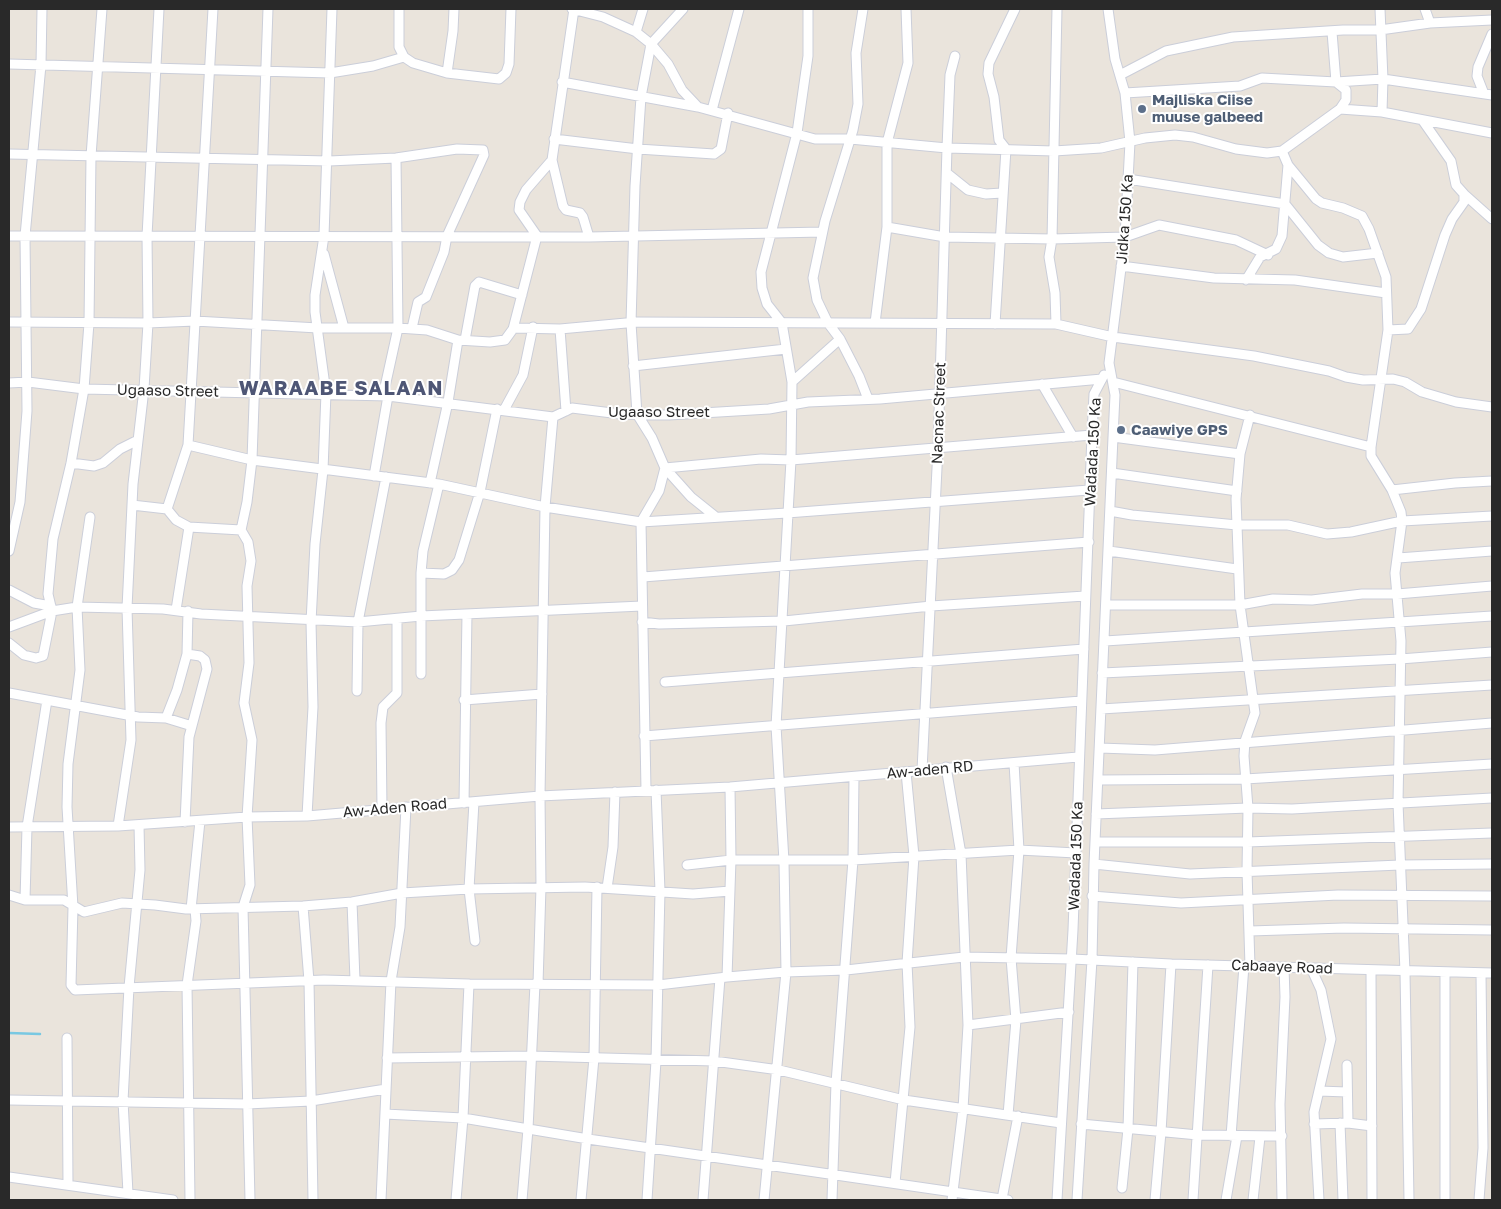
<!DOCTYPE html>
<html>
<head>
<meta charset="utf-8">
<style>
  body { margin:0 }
  #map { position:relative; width:1501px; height:1209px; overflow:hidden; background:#eae4dc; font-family:"Golos Text",sans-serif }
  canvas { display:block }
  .frame { position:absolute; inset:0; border:10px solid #292929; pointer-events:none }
</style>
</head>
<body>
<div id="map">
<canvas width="1501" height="1209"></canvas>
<div class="frame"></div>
</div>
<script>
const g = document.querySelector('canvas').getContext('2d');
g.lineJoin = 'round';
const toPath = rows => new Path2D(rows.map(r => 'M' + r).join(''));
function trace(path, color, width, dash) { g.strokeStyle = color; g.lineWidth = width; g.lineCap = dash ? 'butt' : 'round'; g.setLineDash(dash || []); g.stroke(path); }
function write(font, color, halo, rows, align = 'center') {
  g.font = font + ' "Golos Text",sans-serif'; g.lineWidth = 4; g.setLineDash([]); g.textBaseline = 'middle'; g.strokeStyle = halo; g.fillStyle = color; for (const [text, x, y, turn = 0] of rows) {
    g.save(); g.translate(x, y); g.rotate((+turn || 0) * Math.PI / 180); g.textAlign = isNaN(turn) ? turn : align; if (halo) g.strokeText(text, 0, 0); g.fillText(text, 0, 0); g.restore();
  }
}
trace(toPath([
  [9,1033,40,1034]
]), '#79c8e2', 2.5);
const minor = toPath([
  [213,9,188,445,252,460,439,484,545,507,641,522,787,513,1089,490],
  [399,9,399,47,404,57,413,63,447,73,499,79,506,73,509,64,511,9],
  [572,9,603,17,636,32,651,44,668,64,682,90,698,107,815,139,850,139,947,148,1054,151,1101,148,1145,138,1175,135,1193,137,1236,149,1267,153,1282,151,1340,109,1346,100,1346,90,1336,82,1332,32],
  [574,9,552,160,563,206,566,210,580,213,583,217,589,237],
  [1380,9,1383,79,1382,112],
  [1425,9,1430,23],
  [636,32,643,9],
  [9,64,330,73,373,66,404,57],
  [447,73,453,31,454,9],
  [1120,75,1166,51,1233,37,1343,30,1380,30,1430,23,1492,20],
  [562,82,698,107],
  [1125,93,1240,86,1262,78,1336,82,1383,79,1492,95],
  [1484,94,1477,76,1478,67,1492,34],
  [1340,109,1382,112,1492,133],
  [712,110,739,9],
  [554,139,638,149,714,154,721,149,728,113],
  [1282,151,1288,165,1316,199,1322,203,1343,208,1362,216,1369,229,1386,277,1388,330,1371,447],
  [9,154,329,161,396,158,457,149,483,150,484,155,447,236,444,252,426,297,418,302,412,328],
  [948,174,968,190,986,194,1002,193],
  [1128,179,1285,204,1318,245,1329,253,1343,257,1378,253],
  [1464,194,1492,219],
  [887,227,945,237,1052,239,1125,237,1159,225,1236,240,1268,255],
  [9,236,589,237,822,232],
  [324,254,344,328],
  [1121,266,1214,278,1295,280,1386,293],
  [1246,280,1260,257,1276,249,1282,236,1288,165],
  [9,322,148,323,195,321,318,328,398,328,427,330,458,340,490,342,505,340,513,329,516,328,560,329,637,322,1056,324,1113,337,1254,356,1329,371,1346,377,1363,380,1393,379,1405,382,1422,392,1456,402,1492,407],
  [875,323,887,227,887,143,908,63,906,9],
  [995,324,1006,149,999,140,994,97,988,74,989,63,1015,9],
  [1056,324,1055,293,1049,257,1052,239,1057,9],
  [513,329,537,236,519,210,520,202,526,190,552,160],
  [560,329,566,411],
  [1388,330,1408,329,1421,309,1445,235,1452,219,1464,202,1464,194,1456,185,1451,161,1423,121],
  [840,339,859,376,868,399],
  [465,340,475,286,479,282,522,295],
  [633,366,786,349],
  [792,382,840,339,828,323,817,300,813,278,825,221,853,130,858,104,856,53,863,9],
  [1113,382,1371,447,1371,456,1392,490,1401,512,1402,521,1395,573,1401,641,1398,803,1405,972,1409,1200],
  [9,383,28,382,84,389,388,396,553,417,572,408,620,414,669,415,769,409,808,402,880,399,1102,379],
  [1042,384,1073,437],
  [383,396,398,328,396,158],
  [504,410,523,375,533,327],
  [1113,437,1240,454],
  [71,463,94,466,103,463,120,449,138,440],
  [665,468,761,459,791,460,1092,435],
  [665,468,691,497,716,517],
  [1112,473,1237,491],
  [374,476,388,396],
  [430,483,448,402,458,340],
  [1392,490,1455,483,1492,481],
  [132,505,167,509,176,520,189,527,241,530,247,502,252,460,268,9],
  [167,509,188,445],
  [1110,511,1132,515,1237,525,1288,525,1327,534,1351,532,1402,521,1492,516],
  [90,517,77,607,80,670,68,764,67,807,73,907,71,985,75,990,324,980,469,984,658,985,727,977,786,972,846,970,964,957,1072,959,1171,964,1492,973],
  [241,530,248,542,251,561,247,586,249,663,244,703,252,740,247,817,250,885,243,907,250,1200],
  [9,551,20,502,27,411,25,236,41,65,42,9],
  [1109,551,1237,569],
  [1398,558,1492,551],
  [421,573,444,574,452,570,459,560,480,492,497,409],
  [643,577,1089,542],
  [9,590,34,603,51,606],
  [1107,605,1240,605,1273,599,1312,600,1362,594,1397,594,1492,586],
  [176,610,189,527],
  [642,622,659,624,784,621,931,606,1085,596],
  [9,627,52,611,77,607,163,609,201,614,358,622,421,616,642,606],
  [1105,641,1492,616],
  [9,643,24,655,36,658,43,656,52,611,48,594,53,539,71,463,84,389,89,323,91,156,102,9],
  [1102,673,1400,659,1492,652],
  [421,674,421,573,423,551,439,484],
  [665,682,1084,649],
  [357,691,358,622,386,477],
  [9,693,138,717,166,718,177,690,187,654,188,611],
  [464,700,542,694],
  [1101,709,1492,685],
  [166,718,192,726],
  [644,736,1081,701],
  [1100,748,1155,750,1492,723],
  [946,767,961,854,968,1025,963,1109,952,1200],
  [922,770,938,448,947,148,950,75,955,56],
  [1099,780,1245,779,1492,764],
  [646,790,641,522,659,491,665,468,652,438,637,414,631,323,635,186,641,97,651,44,683,9],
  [474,802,469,889,475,941],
  [464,803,467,614],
  [382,809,381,723,383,707,397,693,397,619],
  [1096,814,1248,808,1292,809,1492,798],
  [307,816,313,707,311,622,315,544,323,470,326,393,315,312,315,295,324,236,332,9],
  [185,822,189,737,207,669,205,660,200,656,187,654],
  [118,826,131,740,127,608,133,484,144,389,148,323,147,236,159,9],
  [9,827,118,826,247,817,307,816,540,796,730,787,1078,757],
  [1095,842,1247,842,1492,833],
  [1094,864,1190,874,1400,865,1492,864],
  [687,865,731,860,853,860,1019,850,1076,853],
  [607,888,613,847,615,792],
  [9,895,25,900,27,827,47,700],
  [1092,896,1181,903,1338,895,1492,896],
  [25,900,64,900,84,912,122,903,155,905,186,909,303,906,352,902,402,893,469,889,585,887,693,894,730,891],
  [352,902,355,980],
  [303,906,309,981,313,1200],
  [191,909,200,821],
  [1250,931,1344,928,1492,930],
  [1250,966,1247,871,1248,808,1244,756,1245,741,1255,713,1240,605,1236,499,1240,454,1250,415],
  [1311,968,1321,990,1331,1039,1314,1112,1319,1200],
  [1371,971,1372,1200],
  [1445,972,1445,1200],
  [727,977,731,860,730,787],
  [538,984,541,887,540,796,545,507,553,417],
  [968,1025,1069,1012],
  [67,1038,68,1185],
  [387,1058,531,1056,714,1061,779,1070,904,1100,1061,1123],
  [1347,1065,1348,1123],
  [1319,1091,1347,1092],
  [9,1100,247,1104,311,1101,386,1089],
  [385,1114,463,1118,588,1139,1008,1200],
  [1008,1115,1016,1020,1011,958,1019,850,1014,763],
  [1340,1123,1343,1200],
  [1081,1124,1198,1135,1282,1136],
  [1314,1124,1348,1123,1372,1126],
  [1231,1136,1244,966],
  [9,1177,173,1200],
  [895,1183,910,1027,907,963,914,856,906,772],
  [1122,1188,1128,1129,1133,962],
  [128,1193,123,1101,129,987,140,870,139,825],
  [1002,1199,1018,1116],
  [190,1200,187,985,196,921,195,909],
  [381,1200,391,981,400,927,406,807],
  [456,1200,463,1118,469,984],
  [522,1200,528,1129,535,984],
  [581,1200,594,1058,597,887],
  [647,1200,656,1061,660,891,656,790],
  [703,1200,720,978],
  [764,1200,786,972,784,861,776,726,791,460,792,382,782,323,767,304,762,288,761,272,797,133,808,56,808,9],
  [832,1200,836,1083,853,860,854,777],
  [1057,1200,1073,930,1092,435,1094,394,1104,375],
  [1077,1200,1092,960,1094,864,1113,437,1115,395,1109,363,1125,237,1130,142,1125,93,1115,59,1108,9],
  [1155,1200,1161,1132,1171,964],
  [1193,1200,1208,965],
  [1226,1200,1237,1136],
  [1253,1200,1260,1137],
  [1282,1200,1280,1104,1285,997,1284,967],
  [1479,1200,1483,1148,1481,973]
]);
trace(minor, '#cbced9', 11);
trace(minor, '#fff', 9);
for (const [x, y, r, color] of [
  [1142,109,5,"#5c6f8a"],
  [1121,430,5,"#5c6f8a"]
]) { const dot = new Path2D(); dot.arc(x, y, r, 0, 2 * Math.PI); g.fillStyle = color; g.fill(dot); trace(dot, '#fff', 2); }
write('bold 15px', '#4e5e75', '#fff', [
  ["Majliska Ciise",1152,100],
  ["muuse galbeed",1152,117],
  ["Caawiye GPS",1131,430]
], 'left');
write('15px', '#292929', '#fff', [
  ["Jidka 150 Ka",1125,219,-86],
  ["Ugaaso Street",168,391,1],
  ["Ugaaso Street",659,412],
  ["Nacnac Street",939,413,-88],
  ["Wadada 150 Ka",1093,452,-87],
  ["Aw-aden RD",930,770,-5],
  ["Aw-Aden Road",395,808,-5],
  ["Wadada 150 Ka",1076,856,-88],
  ["Cabaaye Road",1282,967,2]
]);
g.letterSpacing = '1px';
write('bold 20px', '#4e5675', '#fff', [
  ["WARAABE SALAAN",341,389]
]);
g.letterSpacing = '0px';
</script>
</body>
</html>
